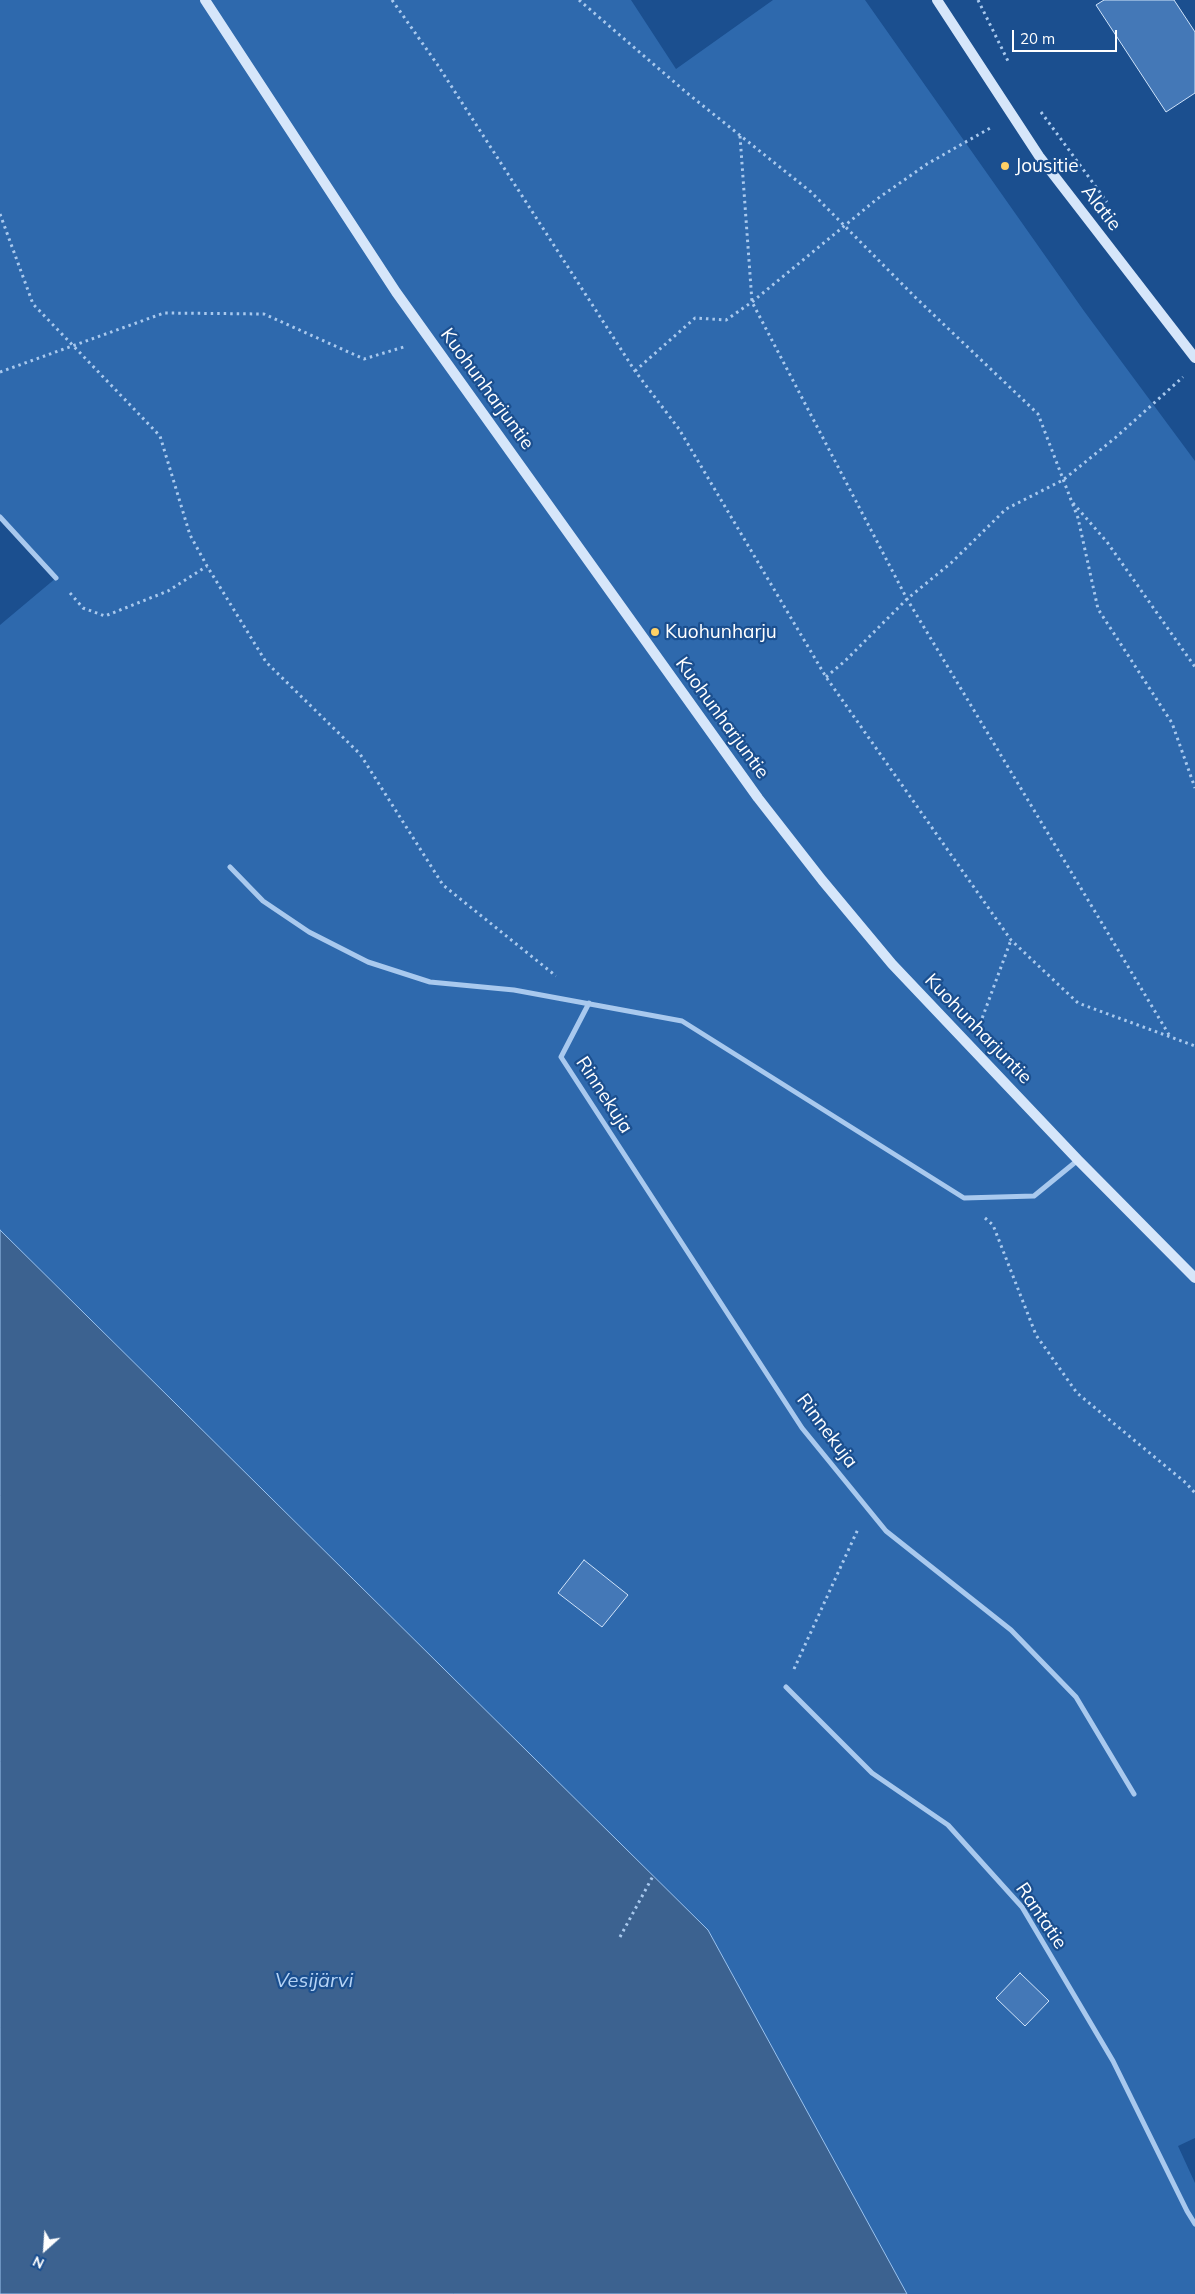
<!DOCTYPE html>
<html>
<head>
<meta charset="utf-8">
<style>
  body { margin:0 }
  #map { position:relative; width:1195px; height:2294px; overflow:hidden; background:#1b4f8f; font-family:Mulish,sans-serif }
  canvas { display:block }
  .north { position:absolute; left:20px; top:2224px; width:50px; height:50px; -webkit-text-stroke:4px #1b4f8f; paint-order:stroke; rotate:206deg; font-size:14px; font-weight:700; line-height:20px; text-align:center; color:#fff }
  .north::after { content:''; display:block; margin:auto; width:18px; height:22px; background:#fff; clip-path:polygon(50% 0,100% 100%,50% 72%,0 100%) }
  .scale { position:absolute; left:1012px; top:30px; width:105px; height:22px; box-sizing:border-box; border:2px solid #fff; border-top:0; padding-left:6px; font-size:15px; line-height:18px; white-space:nowrap; color:#fff; -webkit-text-stroke:4px #1b4f8f; paint-order:stroke }
</style>
</head>
<body>
<div id="map">
<canvas width="1195" height="2294"></canvas>
<div class="north">N</div>
<div class="scale">20 m</div>
</div>
<script>
const g = document.querySelector('canvas').getContext('2d');
g.lineJoin = 'round';
function fillPath(path, color) { g.fillStyle = color; g.fill(path, 'evenodd'); }
const toPath = rows => new Path2D(rows.map(r => 'M' + r).join(''));
function trace(path, color, width, dash) { g.strokeStyle = color; g.lineWidth = width; g.lineCap = dash ? 'butt' : 'round'; g.setLineDash(dash || []); g.stroke(path); }
function write(font, color, halo, rows, align = 'center') {
  g.font = font + ' Mulish,sans-serif'; g.lineWidth = 4.5; g.setLineDash([]); g.textBaseline = 'middle'; g.strokeStyle = halo; g.fillStyle = color; for (const [text, x, y, turn = 0] of rows) {
    g.save(); g.translate(x, y); g.rotate((+turn || 0) * Math.PI / 180); g.textAlign = isNaN(turn) ? turn : align; if (halo) g.strokeText(text, 0, 0); g.fillText(text, 0, 0); g.restore();
  }
}
fillPath(toPath([
  [0,0,631,0,676,69,773,0,865,0,1084,311,1195,461,1195,2138,1178,2146,1195,2183,1195,2294,907,2294,708,1930,0,1230,0,625,56,578,0,517]
]), '#2e69ad');
const water = toPath([
  [0,1230,708,1930,907,2294,0,2294,0,1230]
]);
fillPath(water, '#3c6290');
trace(water, '#9cc4f0', 1);
const building = toPath([
  [1104,0,1174,0,1195,32,1195,93,1166,112,1096,5,1104,0],
  [584,1560,628,1595,602,1627,558,1593,584,1560],
  [1020,1973,1049,2001,1025,2026,996,1998,1020,1973]
]);
fillPath(building, '#4478b7');
trace(building, '#cfe3fa', 1);
trace(toPath([
  [392,0,437,64,635,371,679,429,826,677,1011,940,1078,1003,1195,1046],
  [579,0,687,93,811,192,915,297,1038,414,1078,518,1098,609,1172,723,1195,788],
  [978,0,1008,61],
  [1041,112,1107,202],
  [740,136,752,302,907,599,1171,1038],
  [0,214,33,304,160,436,190,535,207,566,266,662,360,754,443,885,556,976],
  [635,371,695,318,726,320,752,302,877,199,927,164,992,127],
  [0,372,164,313,264,314,364,359,407,346],
  [1073,503,1107,542,1195,667],
  [70,593,83,608,105,616,168,591,207,566],
  [826,677,845,661,907,599,951,563,1006,509,1063,480,1115,438,1183,377],
  [980,1024,1011,940],
  [985,1218,993,1225,1036,1335,1077,1393,1186,1483,1195,1493],
  [794,1669,858,1529],
  [620,1937,653,1876]
]), '#a9c9ee', 3, [2.5, 4]);
trace(toPath([
  [0,517,56,578],
  [230,867,263,901,309,932,368,962,430,982,514,990,682,1021,964,1198,1034,1196,1078,1160],
  [589,1003,561,1057,802,1428,886,1531,1011,1630,1076,1697,1134,1794],
  [786,1687,872,1773,948,1825,1022,1907,1113,2061,1187,2211,1195,2224]
]), '#a9c9ee', 5);
trace(toPath([
  [205,0,396,292,758,798,822,880,892,964,1078,1160,1195,1278],
  [937,0,1039,156,1195,358]
]), '#d6e6fa', 10);
for (const [x, y, r, color] of [
  [1005,166,5,"#ffd166"],
  [655,632,5,"#ffd166"]
]) { const dot = new Path2D(); dot.arc(x, y, r, 0, 2 * Math.PI); g.fillStyle = color; g.fill(dot); trace(dot, '#1b4f8f', 2); }
write('19px', '#fff', '#1b4f8f', [
  ["Jousitie",1015,166],
  ["Kuohunharju",665,632]
], 'left');
write('19px', '#fff', '#1b4f8f', [
  ["Alatie",1101,208,52],
  ["Kuohunharjuntie",487,389,54],
  ["Kuohunharjuntie",722,718,54],
  ["Kuohunharjuntie",978,1029,46],
  ["Rinnekuja",604,1095,57],
  ["Rinnekuja",827,1431,53],
  ["Rantatie",1041,1916,56]
]);
write('italic 20px', '#b5d3f5', '#1b4f8f', [
  ["Vesijärvi",314,1981]
]);
</script>
</body>
</html>
